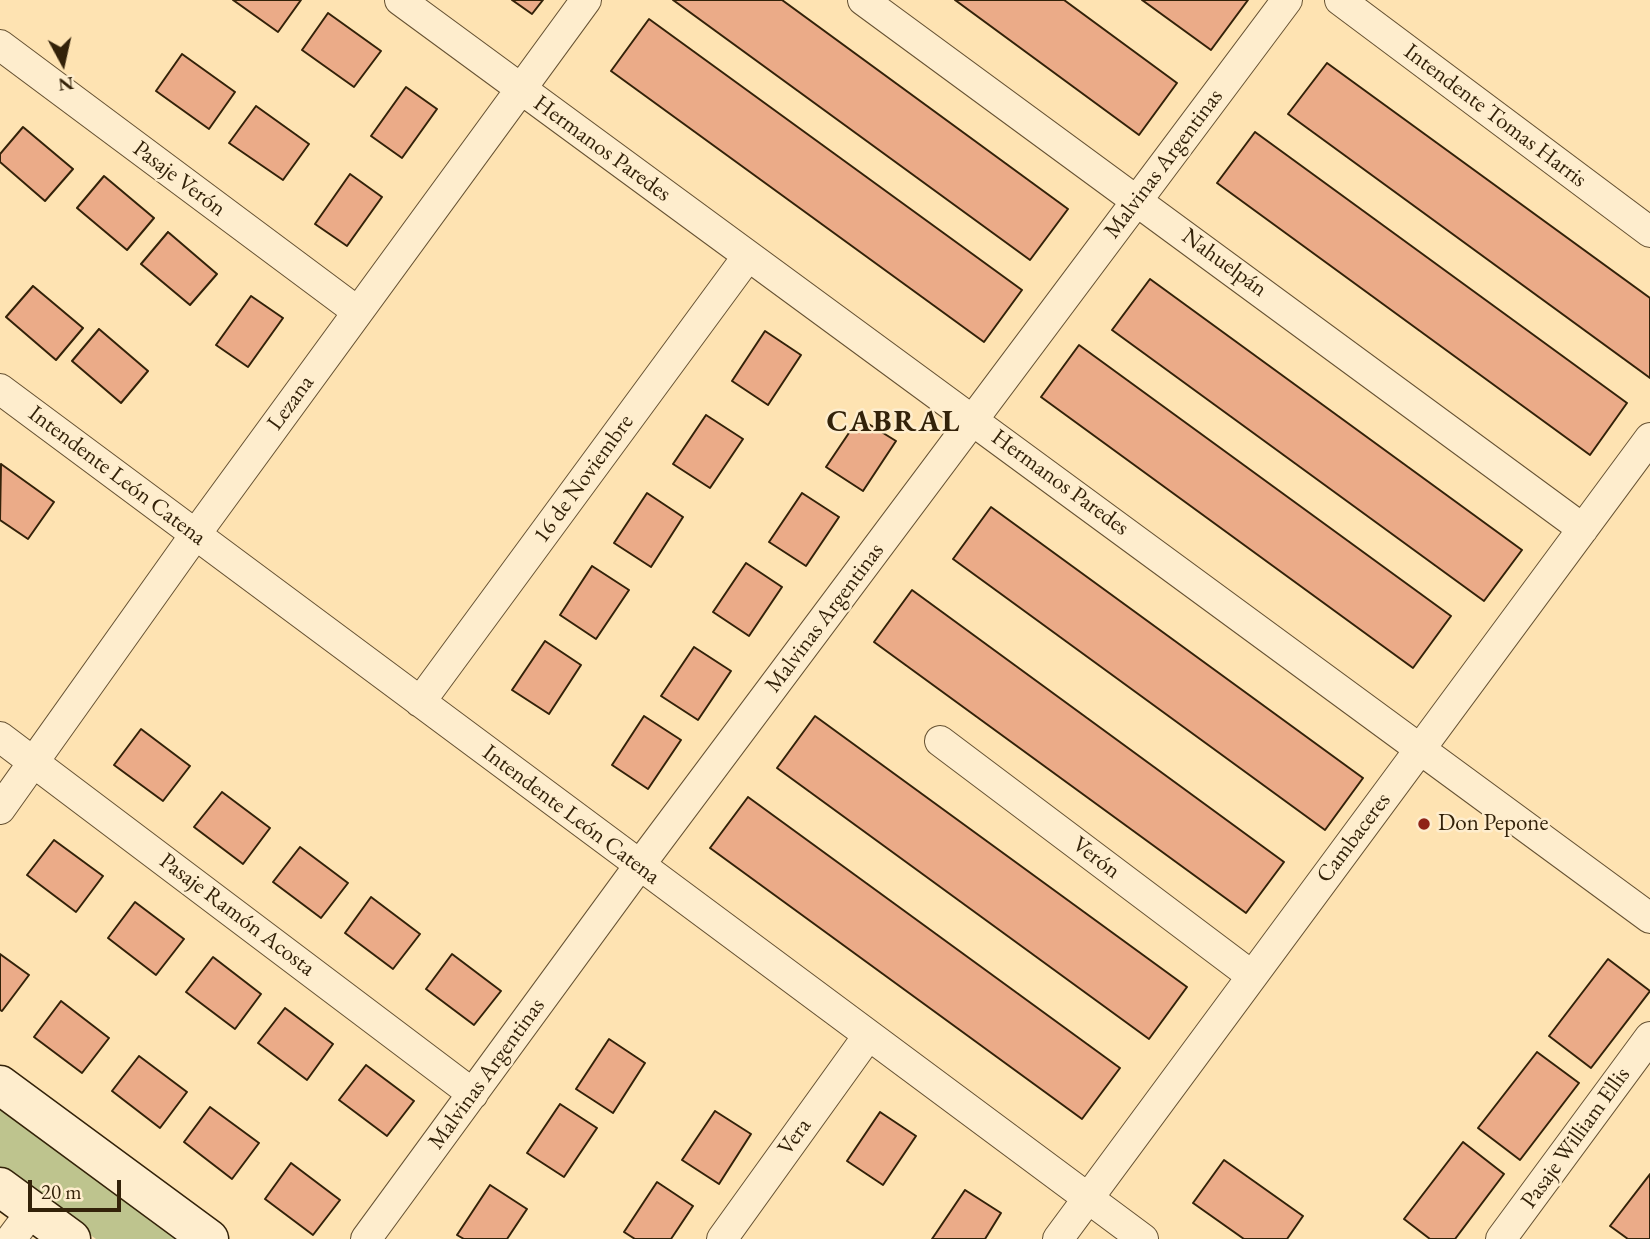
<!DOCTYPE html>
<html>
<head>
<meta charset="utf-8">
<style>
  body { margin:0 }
  #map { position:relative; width:1650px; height:1239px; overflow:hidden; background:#fee3b2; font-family:"EB Garamond",serif }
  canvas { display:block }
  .north { position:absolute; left:28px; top:28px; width:70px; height:70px; -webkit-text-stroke:5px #feedcd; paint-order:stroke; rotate:172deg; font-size:19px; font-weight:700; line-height:28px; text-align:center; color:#332209 }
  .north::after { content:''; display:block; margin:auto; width:24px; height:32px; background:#332209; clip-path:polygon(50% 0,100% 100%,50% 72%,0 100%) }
  .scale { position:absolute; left:28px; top:1180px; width:93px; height:32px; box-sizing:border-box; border:4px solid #332209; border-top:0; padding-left:9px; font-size:21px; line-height:24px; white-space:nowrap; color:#332209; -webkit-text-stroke:5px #feedcd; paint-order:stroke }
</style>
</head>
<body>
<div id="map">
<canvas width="1650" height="1239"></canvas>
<div class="north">N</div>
<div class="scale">20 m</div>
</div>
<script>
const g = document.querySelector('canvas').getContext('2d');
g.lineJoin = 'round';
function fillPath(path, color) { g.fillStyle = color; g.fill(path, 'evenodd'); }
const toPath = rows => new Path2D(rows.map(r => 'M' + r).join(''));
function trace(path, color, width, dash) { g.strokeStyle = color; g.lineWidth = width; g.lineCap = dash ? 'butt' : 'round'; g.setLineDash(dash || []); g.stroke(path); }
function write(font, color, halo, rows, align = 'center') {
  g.font = font + ' "EB Garamond",serif'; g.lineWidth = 5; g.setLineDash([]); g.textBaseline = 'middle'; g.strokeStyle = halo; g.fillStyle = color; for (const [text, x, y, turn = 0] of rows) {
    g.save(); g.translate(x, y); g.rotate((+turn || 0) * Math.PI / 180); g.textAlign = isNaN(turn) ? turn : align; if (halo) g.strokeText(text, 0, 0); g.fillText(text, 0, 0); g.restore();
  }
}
fillPath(toPath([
  [0,1104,185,1239,96,1239,0,1169]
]), '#bec48e');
const building = toPath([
  [233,0,301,0,278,32,233,0],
  [512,0,543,0,532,14,512,0],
  [673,0,782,0,1068,209,1030,260,673,0],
  [955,0,1064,0,1177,83,1139,135,955,0],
  [1142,0,1248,0,1211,50,1142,0],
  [328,13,381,51,354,87,302,50,328,13],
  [649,19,1022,290,984,342,611,71,649,19],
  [182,54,235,92,209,129,156,91,182,54],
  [1327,63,1650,298,1650,378,1288,114,1327,63],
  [406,87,437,109,402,158,371,136,406,87],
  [256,106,309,144,283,180,229,143,256,106],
  [23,127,73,169,45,201,0,162,0,154,23,127],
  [1255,132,1627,403,1590,455,1217,183,1255,132],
  [350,174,382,197,347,246,315,224,350,174],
  [104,176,154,218,127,250,77,208,104,176],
  [168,232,217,274,190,305,141,264,168,232],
  [1150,279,1522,550,1484,601,1112,330,1150,279],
  [33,286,83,328,56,360,6,317,33,286],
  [251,296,283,318,248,367,216,345,251,296],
  [99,329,148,371,121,403,72,361,99,329],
  [765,331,801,355,768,405,732,381,765,331],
  [1079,345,1451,616,1413,668,1041,397,1079,345],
  [706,415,743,439,710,488,673,464,706,415],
  [859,418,896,441,863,491,826,467,859,418],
  [1,464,54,502,28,539,0,520,1,464],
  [647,493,683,517,651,567,614,543,647,493],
  [802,493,839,517,806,566,769,542,802,493],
  [991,507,1363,778,1325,830,953,559,991,507],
  [746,563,782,587,749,636,713,612,746,563],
  [592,566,629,590,596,639,560,615,592,566],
  [912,590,1284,862,1246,913,874,642,912,590],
  [545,641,581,665,549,714,512,690,545,641],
  [694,647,731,671,698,720,661,696,694,647],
  [644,716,681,740,648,789,612,765,644,716],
  [815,716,1187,987,1149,1039,777,768,815,716],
  [141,729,190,766,163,801,114,765,141,729],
  [222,792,270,828,243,864,194,827,222,792],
  [748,797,1120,1068,1082,1119,710,848,748,797],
  [54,840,103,876,76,912,27,875,54,840],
  [300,847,348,883,321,918,273,882,300,847],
  [371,897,420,934,393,969,345,933,371,897],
  [135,902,184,939,156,975,108,938,135,902],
  [0,954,29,975,2,1011,0,1010,0,954],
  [452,954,501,991,474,1025,426,989,452,954],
  [213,957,261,994,235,1029,186,992,213,957],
  [1608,959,1650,991,1591,1068,1549,1036,1608,959],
  [61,1001,109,1038,82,1073,34,1037,61,1001],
  [285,1008,333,1044,307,1080,258,1043,285,1008],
  [609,1039,645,1063,613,1113,576,1089,609,1039],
  [1537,1052,1579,1083,1520,1160,1478,1128,1537,1052],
  [139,1056,187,1092,160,1128,112,1091,139,1056],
  [366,1065,414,1101,387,1136,339,1100,366,1065],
  [560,1104,597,1128,564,1177,527,1153,560,1104],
  [210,1107,259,1143,232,1179,184,1142,210,1107],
  [715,1111,751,1134,719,1184,682,1160,715,1111],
  [880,1112,916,1136,883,1185,847,1161,880,1112],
  [1463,1142,1504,1174,1455,1239,1430,1239,1404,1219,1463,1142],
  [1224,1160,1303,1216,1287,1239,1244,1239,1193,1203,1224,1160],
  [291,1163,340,1200,313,1235,265,1199,291,1163],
  [1650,1174,1650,1239,1628,1239,1610,1226,1650,1174],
  [657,1182,693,1206,671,1239,635,1239,624,1232,657,1182],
  [490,1185,527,1209,507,1239,464,1239,457,1235,490,1185],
  [965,1190,1001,1213,985,1239,932,1239,965,1190]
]);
fillPath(building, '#ebab88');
trace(building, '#332209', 2);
const street = toPath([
  [400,0,1650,918],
  [863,0,1583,529],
  [1340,0,1650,232],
  [0,45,358,312],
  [0,389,1143,1239],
  [420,702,748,256],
  [0,737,473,1094],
  [940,741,1252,976],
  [0,809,195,535,586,0],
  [11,1239,32,1211],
  [366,1239,639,866,1287,0],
  [722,1239,868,1036],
  [1058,1239,1650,438],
  [1501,1239,1650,1037]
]);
const secondary = toPath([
  [0,1085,209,1239],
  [0,1187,71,1239]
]);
trace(street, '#665233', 32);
trace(secondary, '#332209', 41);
trace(street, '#feedcd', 30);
trace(secondary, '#feedcd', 38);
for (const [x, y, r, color] of [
  [1424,824,7,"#8f2418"]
]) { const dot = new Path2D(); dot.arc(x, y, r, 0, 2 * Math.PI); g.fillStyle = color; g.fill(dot); trace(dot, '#feedcd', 2.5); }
write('23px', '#332209', '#feedcd', [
  ["Intendente Tomas Harris",1495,116,37],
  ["Hermanos Paredes",602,149,36],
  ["Malvinas Argentinas",1164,164,-53],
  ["Pasaje Verón",179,179,37],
  ["Nahuelpán",1224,263,36],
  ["Lezana",291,403,-54],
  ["Intendente León Catena",117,476,37],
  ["16 de Noviembre",584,479,-54],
  ["Hermanos Paredes",1060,483,36],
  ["Malvinas Argentinas",825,618,-53],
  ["Intendente León Catena",571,815,37],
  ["Cambaceres",1354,838,-53],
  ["Verón",1096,858,37],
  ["Pasaje Ramón Acosta",237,915,37],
  ["Malvinas Argentinas",487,1074,-54],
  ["Vera",795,1137,-54],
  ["Pasaje William Ellis",1576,1138,-54]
]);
write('23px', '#332209', '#feedcd', [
  ["Don Pepone",1438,824]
], 'left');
g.letterSpacing = '2px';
write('bold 30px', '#332209', '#feedcd', [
  ["CABRAL",894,423]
]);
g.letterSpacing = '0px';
</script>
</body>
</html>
